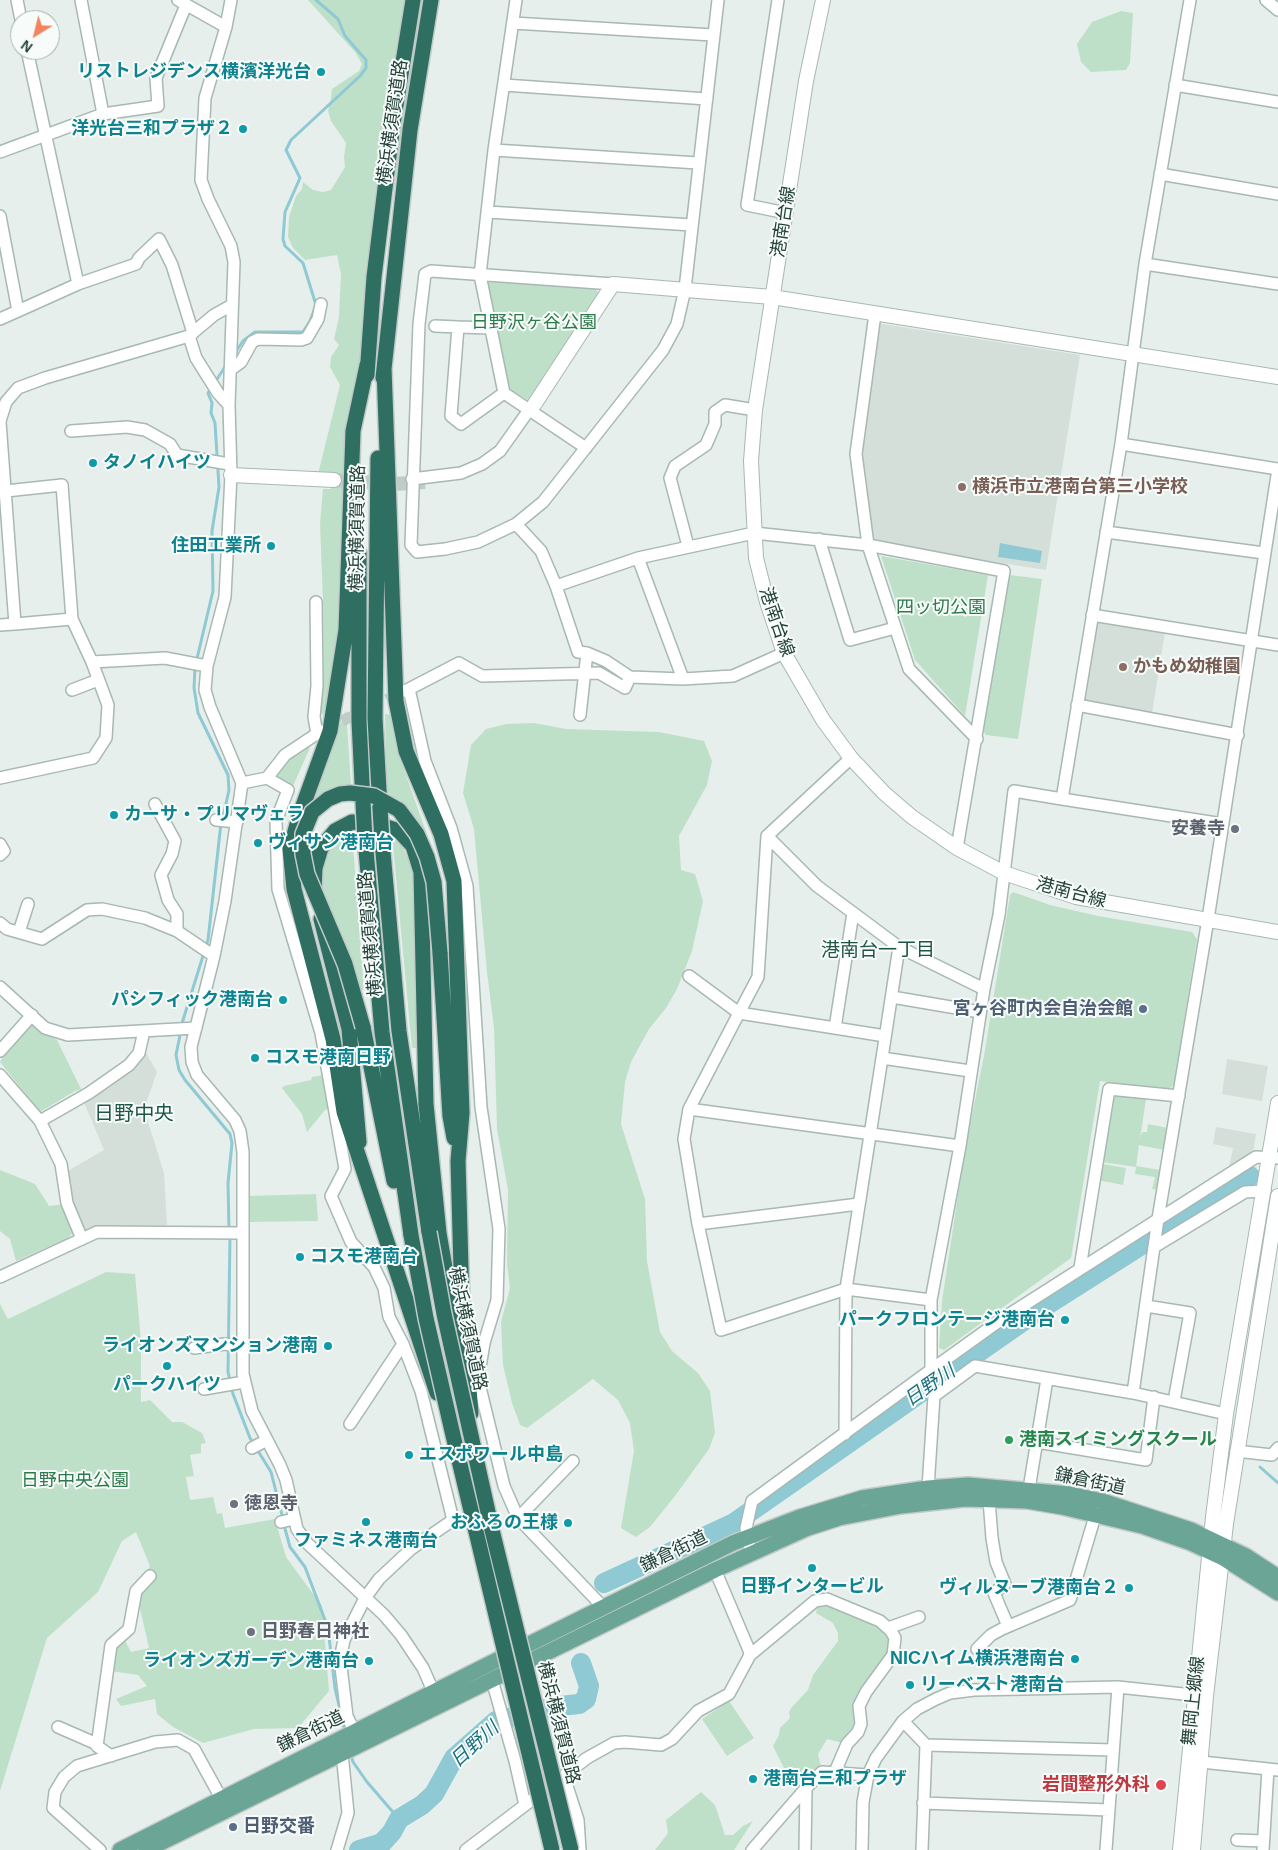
<!DOCTYPE html>
<html>
<head>
<meta charset="utf-8">
<style>
  body { margin:0 }
  #map { position:relative; width:1278px; height:1850px; overflow:hidden; background:#e6efeb; font-family:Arial,sans-serif }
  canvas { display:block }
  .north { position:absolute; left:10px; top:10px; width:50px; height:50px; box-sizing:border-box; background:#f7fbf9; border:1px solid #a3b1ad; border-radius:50%; rotate:216deg; font-size:14px; font-weight:700; line-height:20px; text-align:center; color:#24423a }
  .north::after { content:''; display:block; margin:auto; width:18px; height:22px; background:#f4845f; clip-path:polygon(50% 0,100% 100%,50% 72%,0 100%) }
</style>
</head>
<body>
<div id="map">
<canvas width="1278" height="1850"></canvas>
<div class="north">N</div>
</div>
<script>
const g = document.querySelector('canvas').getContext('2d');
g.lineJoin = 'round';
function fillPath(path, color) { g.fillStyle = color; g.fill(path, 'evenodd'); }
const toPath = rows => new Path2D(rows.map(r => 'M' + r).join(''));
function trace(path, color, width, dash) { g.strokeStyle = color; g.lineWidth = width; g.lineCap = dash ? 'butt' : 'round'; g.setLineDash(dash || []); g.stroke(path); }
function write(font, color, halo, rows, align = 'center') {
  g.font = font + ' Arial,"Noto Sans JP",sans-serif'; g.lineWidth = 4; g.setLineDash([]); g.textBaseline = 'middle'; g.strokeStyle = halo; g.fillStyle = color; for (const [text, x, y, turn = 0] of rows) {
    g.save(); g.translate(x, y); g.rotate((+turn || 0) * Math.PI / 180); g.textAlign = isNaN(turn) ? turn : align; if (halo) g.strokeText(text, 0, 0); g.fillText(text, 0, 0); g.restore();
  }
}
fillPath(toPath([
  [882,324,1080,355,1046,570,872,543,868,540,862,434,878,328],
  [1098,621,1165,632,1152,713,1082,702,1094,624],
  [146,1053,157,1072,144,1109,164,1173,167,1225,100,1227,82,1233,76,1218,66,1172,104,1150,83,1100,131,1066],
  [1227,1059,1268,1066,1262,1101,1222,1094],
  [1216,1127,1256,1134,1253,1152,1229,1167,1233,1148,1213,1144]
]), '#d4dfda');
fillPath(toPath([
  [308,0,413,0,374,277,341,624,332,682,323,715,319,710,324,683,323,602,320,523,323,489,331,489,329,475,318,474,340,385,330,367,331,357,339,345,334,339,339,317,341,274,337,255,305,260,293,248,288,237,289,217,296,196,302,189,303,182,313,190,323,192,331,190,345,167,344,157,346,143,331,121,328,111,331,98,332,89,359,71,362,64,355,52],
  [1121,11,1133,13,1130,63,1126,70,1091,72,1081,62,1077,44,1092,22],
  [490,282,594,288,598,292,597,297,528,400,510,389,487,285],
  [881,556,988,575,965,716,915,660],
  [1010,575,1042,579,1018,739,986,735,983,731,1007,578],
  [346,710,351,785,329,791,304,813],
  [385,714,390,715,397,750,440,871,448,950,436,872,413,817,387,792],
  [534,723,566,729,659,732,704,741,712,761,707,785,679,836,681,870,695,874,703,901,692,951,677,989,666,1008,649,1029,631,1062,625,1082,621,1124,645,1199,647,1261,660,1332,672,1351,698,1373,710,1391,715,1433,709,1449,675,1496,650,1527,636,1537,621,1528,634,1451,630,1423,618,1400,593,1379,527,1428,520,1425,512,1403,503,1365,501,1322,510,1288,507,1264,508,1190,497,1129,494,1028,487,972,474,829,463,793,471,745,486,729,507,724],
  [306,745,310,748,292,788,273,777,293,754],
  [352,831,364,990,345,990,338,965,321,884,320,864,330,846,343,833],
  [392,835,399,839,414,872,417,892,416,1048,412,1048],
  [1013,892,1050,905,1098,916,1192,932,1197,939,1174,1085,1168,1090,1100,1081,1071,1258,944,1350,939,1348,942,1301,965,1149,984,1056,1010,895],
  [31,1025,57,1040,81,1089,75,1091,40,1112,0,1062,5,1052],
  [323,1075,329,1108,325,1110,307,1132,302,1114,282,1088,284,1086,311,1080,312,1077],
  [1117,1094,1146,1099,1140,1139,1142,1132,1147,1132,1148,1124,1168,1128,1164,1150,1139,1145,1136,1166,1160,1170,1158,1190,1152,1189,1155,1177,1135,1174,1136,1167,1102,1162,1112,1097],
  [1103,1164,1126,1168,1123,1185,1098,1180,1100,1166],
  [0,1170,35,1184,49,1206,65,1204,73,1232,68,1238,16,1261,10,1239,0,1231],
  [316,1194,318,1221,249,1222,249,1196],
  [106,1272,135,1274,141,1341,141,1402,150,1400,172,1422,182,1422,202,1433,206,1443,201,1444,201,1453,190,1455,194,1476,186,1477,190,1500,213,1497,217,1514,222,1513,225,1528,275,1519,286,1557,322,1606,329,1691,298,1728,254,1729,203,1743,173,1727,157,1714,155,1699,121,1706,116,1699,147,1686,138,1675,111,1671,113,1646,123,1637,131,1652,149,1648,136,1591,150,1566,136,1532,122,1541,98,1592,47,1638,0,1791,0,1304,8,1319],
  [827,1602,880,1621,895,1646,866,1692,861,1724,847,1744,827,1739,818,1754,822,1772,809,1784,796,1779,784,1768,773,1746,779,1735,780,1728,790,1718,789,1712,792,1707,808,1690,813,1675,838,1641,838,1633,833,1623,816,1613,817,1608],
  [729,1701,754,1738,727,1756,702,1719],
  [701,1792,715,1805,725,1835,733,1835,743,1826,753,1821,734,1850,655,1850,668,1833,666,1820]
]), '#bfe0c8');
fillPath(toPath([
  [1000,543,1042,551,1040,563,998,557]
]), '#8ec9d4');
trace(toPath([
  [235,353,243,341,255,332,303,332,310,321,316,305,303,263,285,246,283,239,285,212,300,178,286,150,291,140,360,76,366,68,366,60,345,36,338,19,316,0],
  [215,382,227,364],
  [212,387,208,393,212,403,211,413,215,423,219,487,212,531,213,591,195,667,194,688,198,713,228,775,229,790,223,817],
  [221,823,208,940,183,1020,176,1055,179,1070,185,1080,230,1134,232,1143,228,1183,229,1230],
  [230,1236,228,1372,233,1394,250,1438,271,1472,283,1519],
  [1260,1467,1278,1483],
  [284,1525,290,1547,305,1567,328,1628,335,1688,345,1732],
  [351,1755,353,1762,367,1782,399,1819]
]), '#8ec9d4', 3);
trace(toPath([
  [604,1583,734,1523,1039,1310,1250,1176],
  [359,1850,382,1843,392,1832,399,1819,422,1805,434,1794,454,1758,496,1721,560,1706,579,1704,586,1699,589,1686,581,1663]
]), '#8ec9d4', 20);
trace(toPath([
  [327,728,403,692]
]), '#bfccc8', 11, [11, 5.5]);
trace(toPath([
  [334,480,394,484,425,482]
]), '#bfccc8', 14, [14, 7]);
const minor = toPath([
  [17,0,21,20],
  [81,0,103,114],
  [178,0,226,27],
  [231,0,226,27,205,98,201,180,208,199,231,246,234,262,229,405,231,475,225,597,207,666,205,690,210,707,242,783,225,901,214,956,191,1047,192,1062,197,1075,235,1120,240,1131,243,1152,243,1374,252,1411,280,1465,286,1480,297,1529,307,1543,384,1615,401,1635,423,1668,434,1693],
  [516,0,494,150,480,275,504,393,586,448],
  [718,0,685,289,677,324,663,350,543,502,516,524,541,551,556,586,638,558,754,533,868,545,1004,571,957,848],
  [778,0,747,205,786,213],
  [1190,0,1145,264,1121,444,1062,799,1223,824],
  [1266,0,1278,10],
  [513,23,713,35],
  [504,85,707,99],
  [1175,85,1278,102],
  [494,150,698,163],
  [0,152,103,114,158,106,156,78,186,5],
  [1160,174,1278,194],
  [488,212,692,225],
  [0,216,18,311,0,319],
  [1145,264,1278,284],
  [78,284,136,264,139,258,159,239,172,265,193,333],
  [18,311,78,284,27,50],
  [875,314,856,454,868,545,909,669,977,739],
  [435,326,458,327],
  [490,328,458,327,451,416,461,424,504,393],
  [189,336,196,358,218,393,229,405],
  [230,370,241,362,252,342,258,339,301,340,307,338,318,319,321,304],
  [0,421,6,402,18,388,45,378,189,336,214,315,232,305],
  [0,422,15,624,72,619,62,485,6,491],
  [71,431,127,427,145,430,170,444,177,455,229,464],
  [1121,444,1278,469],
  [412,479,461,473,482,464,500,451,529,410],
  [516,524,478,542,445,549,417,552,411,545,419,324,425,274,431,271,613,284],
  [1106,532,1264,553],
  [819,539,850,640,895,628],
  [688,546,670,478,675,466,706,445,715,424,715,412,725,405,755,410],
  [638,558,683,679],
  [556,586,578,652,587,653,606,661,630,677,683,679,733,676,784,653],
  [316,602,317,686,314,717,317,734],
  [1092,615,1278,645],
  [0,625,15,624],
  [92,662,165,658,207,666],
  [409,689,459,663,482,676,599,673,625,688,630,677],
  [72,690,98,680],
  [404,691,409,689,425,761,451,828,467,886,481,1107,499,1229,497,1300,484,1343,478,1379,504,1486,518,1518],
  [1077,705,1238,735],
  [580,715,587,653],
  [0,778,93,758,106,738,108,705,92,662,72,619],
  [267,778,288,790,276,821,278,889,321,1033,345,1169,331,1196,351,1242,374,1267,384,1288,389,1317,403,1344,421,1391,453,1520,411,1549,379,1579,365,1598,344,1640,340,1659,347,1716,357,1737],
  [242,783,267,778,285,755,321,731],
  [155,804,175,841,172,854,161,875,168,900,177,914,177,931],
  [216,820,237,822],
  [0,844,4,851,0,855],
  [853,913,835,1028,885,1036],
  [0,923,7,929,42,939,87,910,102,909,145,918,177,931,214,956],
  [19,932,28,904],
  [899,947,882,1058,970,1071],
  [689,976,739,1013,689,1109,960,1146],
  [0,987,45,1028,68,1035,196,1028],
  [984,989,999,915,1014,791,1062,799],
  [892,997,980,1012],
  [835,1028,739,1013,758,977,767,836,851,758],
  [0,1051,32,1015],
  [0,1075,40,1121,61,1164,67,1203,82,1239],
  [689,1109,684,1139,698,1224,721,1330,846,1289,931,1300],
  [40,1121,89,1093,129,1065,139,1053,144,1031],
  [698,1224,859,1204],
  [1154,1247,1245,1192,1265,1191],
  [1080,1268,1109,1089,1179,1096],
  [0,1277,97,1232,242,1233],
  [1146,1306,1190,1313,1174,1401],
  [194,1348,225,1344,243,1347],
  [204,1389,244,1382],
  [1133,1393,1158,1219,1208,919,1278,469],
  [934,1396,975,1366,1133,1393,1226,1414],
  [350,1424,403,1344],
  [845,1434,846,1289,882,1058],
  [1037,1442,1146,1460,1154,1397],
  [252,1448,267,1440],
  [1236,1451,1272,1455,1278,1448],
  [573,1461,518,1518,603,1607],
  [928,1488,934,1396,931,1370,1002,1319,1256,1157,1278,1158],
  [1029,1489,1047,1379],
  [989,1500,992,1538,996,1562,1005,1584,994,1593,1008,1626],
  [281,1522,294,1519],
  [749,1545,746,1528,752,1501,931,1370,931,1300,960,1146,984,989,899,947,817,886,767,836],
  [888,1628,919,1617],
  [977,1649,991,1635,1002,1629,1070,1600,1096,1513],
  [750,1655,815,1601,827,1599,880,1621,891,1631,895,1638,893,1655,866,1692,859,1706,861,1724,858,1732,847,1744,835,1772],
  [492,1680,515,1761,525,1805],
  [903,1721,926,1745,922,1850],
  [58,1727,97,1744],
  [926,1745,1113,1750],
  [111,1756,97,1746,111,1645,129,1629,136,1591,150,1576],
  [1192,1761,1268,1769],
  [564,1777,578,1820,580,1850],
  [806,1788,822,1772,868,1775],
  [923,1803,1109,1810],
  [1237,1840,1263,1841],
  [100,1850,53,1808,55,1792,64,1777,77,1766,155,1742,178,1740,194,1749,221,1798],
  [337,1850,348,1813,342,1753],
  [466,1850,587,1758,614,1743,625,1742,661,1745,672,1739,698,1711,729,1694,750,1655,749,1650,715,1570],
  [752,1850,806,1788,805,1850],
  [862,1850,863,1802,868,1775,876,1758,903,1721,917,1709,936,1699,950,1693,974,1690,1118,1687,1202,1696],
  [1106,1850,1118,1687],
  [1263,1850,1268,1769,1278,1770]
]);
const tertiary = toPath([
  [823,0,806,81,755,410,751,461,756,558,767,602,784,653,823,720,851,758,884,793,912,817,957,848,1004,873,1076,897,1278,932],
  [534,405,613,284,772,297,1278,377],
  [231,475,334,480],
  [1180,1850,1213,1517,1226,1414,1278,1103],
  [1193,1850,1206,1696,1226,1524,1278,1196]
]);
const primary = toPath([
  [120,1850,499,1659,733,1543,800,1517,862,1498,928,1488,968,1485,1069,1494,1102,1501,1191,1530,1246,1556,1278,1577],
  [146,1850,715,1570,808,1528,839,1518,901,1506,965,1499,1027,1501,1062,1507,1142,1526,1191,1543,1223,1558,1278,1593]
]);
const motorway = toPath([
  [367,365,353,431,346,630,330,731,300,814,290,849,294,889,333,1039,344,1112,437,1393],
  [384,368,396,701,406,751,441,834,454,881,462,1113,458,1161,462,1304,471,1413],
  [367,375,374,277,393,124,413,0],
  [383,378,410,130,431,0],
  [378,458,375,718,380,808],
  [359,553,359,721,363,803],
  [365,839,382,1032,411,1235],
  [382,841,399,1031,429,1232],
  [314,892,315,868,321,848,335,831,352,822,377,824,399,831,413,846,421,872,426,1104,439,1233,454,1320],
  [321,919,349,1029,359,1142],
  [440,953,450,1116,454,1138],
  [363,1027,394,1181]
]);
trace(minor, '#a8b8b2', 14);
trace(tertiary, '#a8b8b2', 16);
trace(primary, '#c2cac8', 18);
trace(motorway, '#c2cac8', 18);
trace(minor, '#fff', 11);
trace(tertiary, '#fff', 14);
trace(primary, '#6aa596', 15);
trace(motorway, '#2f6f62', 15);
const motorwayBridge = toPath([
  [363,803,365,839],
  [380,808,382,841],
  [363,1027,345,964,307,874,303,854,303,834,312,812,328,799,340,794,350,793,374,796,399,810,417,834,427,857,434,882,440,953],
  [429,1232,444,1314,492,1530,571,1850],
  [411,1235,426,1318,452,1431,552,1850]
]);
trace(motorwayBridge, '#c2cac8', 18, []);
trace(motorwayBridge, '#2f6f62', 15);
for (const [x, y, r, color] of [
  [321,72,5,"#0f9aa8"],
  [243,129,5,"#0f9aa8"],
  [93,463,5,"#0f9aa8"],
  [962,487,5,"#8d6e63"],
  [271,546,5,"#0f9aa8"],
  [1123,667,5,"#8d6e63"],
  [114,815,5,"#0f9aa8"],
  [1235,829,5,"#6b7280"],
  [258,843,5,"#0f9aa8"],
  [283,1000,5,"#0f9aa8"],
  [1143,1009,5,"#5c6f8a"],
  [255,1058,5,"#0f9aa8"],
  [300,1257,5,"#0f9aa8"],
  [1065,1320,5,"#0f9aa8"],
  [328,1346,5,"#0f9aa8"],
  [167,1366,5,"#0f9aa8"],
  [1009,1440,5,"#2e9e5b"],
  [409,1455,5,"#0f9aa8"],
  [234,1504,5,"#6b7280"],
  [366,1522,5,"#0f9aa8"],
  [568,1523,5,"#0f9aa8"],
  [812,1568,5,"#0f9aa8"],
  [1129,1588,5,"#0f9aa8"],
  [251,1632,5,"#6b7280"],
  [1075,1659,5,"#0f9aa8"],
  [369,1661,5,"#0f9aa8"],
  [910,1685,5,"#0f9aa8"],
  [753,1779,5,"#0f9aa8"],
  [1161,1785,6,"#e0444e"],
  [233,1827,5,"#5c6f8a"]
]) { const dot = new Path2D(); dot.arc(x, y, r, 0, 2 * Math.PI); g.fillStyle = color; g.fill(dot); trace(dot, '#f7fbf9', 2); }
write('bold 18px', '#0d838f', '#f7fbf9', [
  ["リストレジデンス横濱洋光台",311,72],
  ["洋光台三和プラザ２",233,129],
  ["タノイハイツ",103,463,"left"],
  ["住田工業所",261,546],
  ["カーサ・プリマヴェラ",124,815,"left"],
  ["ヴィサン港南台",268,843,"left"],
  ["パシフィック港南台",273,1000],
  ["コスモ港南日野",265,1058,"left"],
  ["コスモ港南台",310,1257,"left"],
  ["パークフロンテージ港南台",1055,1320],
  ["ライオンズマンション港南",318,1346],
  ["パークハイツ",167,1385,"center"],
  ["エスポワール中島",419,1455,"left"],
  ["おふろの王様",558,1523],
  ["ファミネス港南台",366,1541,"center"],
  ["日野インタービル",812,1587,"center"],
  ["ヴィルヌーブ港南台２",1119,1588],
  ["NICハイム横浜港南台",1065,1659],
  ["ライオンズガーデン港南台",359,1661],
  ["リーベスト港南台",920,1685,"left"],
  ["港南台三和プラザ",763,1779,"left"]
], 'right');
write('18px', '#24423a', '#f7fbf9', [
  ["横浜横須賀道路",393,122,-82],
  ["港南台線",784,222,-81],
  ["横浜横須賀道路",358,528,-89],
  ["港南台線",776,622,71],
  ["港南台線",1071,893,15],
  ["横浜横須賀道路",371,934,-95],
  ["横浜横須賀道路",467,1329,78],
  ["鎌倉街道",1090,1482,12],
  ["鎌倉街道",674,1552,-26],
  ["舞岡上郷線",1194,1701,-84],
  ["横浜横須賀道路",558,1723,76],
  ["鎌倉街道",311,1732,-26]
]);
write('18px', '#2d7a4b', '#f7fbf9', [
  ["日野沢ヶ谷公園",534,323],
  ["四ッ切公園",941,608],
  ["日野中央公園",75,1481]
]);
write('bold 18px', '#785e54', '#f7fbf9', [
  ["横浜市立港南台第三小学校",972,487],
  ["かもめ幼稚園",1133,667]
], 'left');
write('bold 18px', '#5b616d', '#f7fbf9', [
  ["安養寺",1225,829,"right"],
  ["徳恩寺",244,1504],
  ["日野春日神社",261,1632]
], 'left');
write('bold 18px', '#4e5e75', '#f7fbf9', [
  ["宮ヶ谷町内会自治会館",1133,1009],
  ["日野交番",243,1827,"left"]
], 'right');
write('bold 18px', '#27864d', '#f7fbf9', [
  ["港南スイミングスクール",1019,1440]
], 'left');
write('bold 18px', '#be3a42', '#f7fbf9', [
  ["岩間整形外科",1150,1785]
], 'right');
write('19px', '#1f5548', '#f7fbf9', [
  ["港南台一丁目",878,951]
]);
write('italic 19px', '#1c6f80', '#f7fbf9', [
  ["日野川",930,1386,-35],
  ["日野川",475,1745,-42]
]);
write('20px', '#1f5548', '#f7fbf9', [
  ["日野中央",134,1114]
]);
</script>
</body>
</html>
